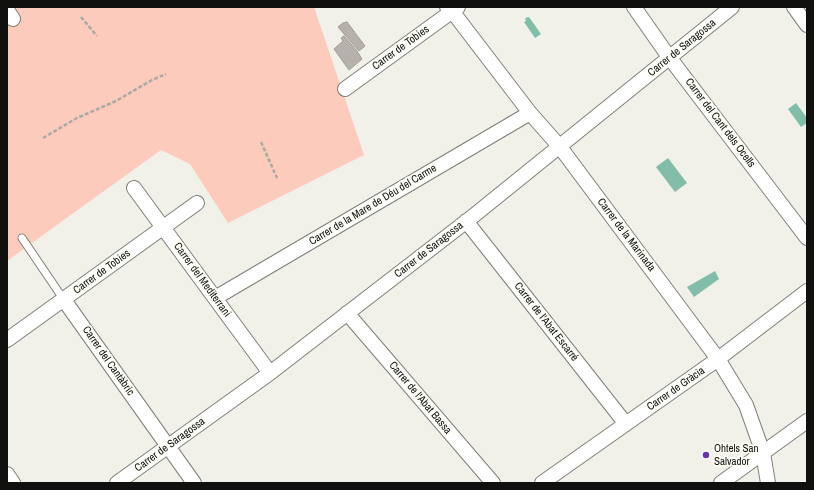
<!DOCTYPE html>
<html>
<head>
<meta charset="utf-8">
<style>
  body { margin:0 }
  #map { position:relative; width:814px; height:490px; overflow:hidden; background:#f1f1ea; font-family:"Archivo Narrow",sans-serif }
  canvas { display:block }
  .frame { position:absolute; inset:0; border:8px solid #10100e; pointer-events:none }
</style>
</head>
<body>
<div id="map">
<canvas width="814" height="490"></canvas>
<div class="frame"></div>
</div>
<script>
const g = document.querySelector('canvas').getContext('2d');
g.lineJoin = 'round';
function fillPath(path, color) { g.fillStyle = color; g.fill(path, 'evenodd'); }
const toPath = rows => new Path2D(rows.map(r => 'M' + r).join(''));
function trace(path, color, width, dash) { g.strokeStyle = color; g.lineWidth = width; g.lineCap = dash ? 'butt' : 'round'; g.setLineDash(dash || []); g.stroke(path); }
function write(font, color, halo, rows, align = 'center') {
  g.font = font + ' "Archivo Narrow",sans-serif'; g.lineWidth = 3.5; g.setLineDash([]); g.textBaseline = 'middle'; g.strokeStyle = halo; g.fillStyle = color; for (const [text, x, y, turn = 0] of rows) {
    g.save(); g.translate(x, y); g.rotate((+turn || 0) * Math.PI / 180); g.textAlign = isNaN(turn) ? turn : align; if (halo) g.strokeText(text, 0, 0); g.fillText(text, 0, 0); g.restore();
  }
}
fillPath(toPath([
  [17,7,314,7,364,155,228,223,190,164,161,150,7,261,7,18]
]), '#fccbbb');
fillPath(toPath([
  [529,17,541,34,535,38,524,22,526,21,525,18],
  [796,103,807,118,807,123,801,127,788,109],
  [668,158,687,183,675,192,656,167],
  [715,271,719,279,694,297,687,287]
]), '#81bda9');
const building = toPath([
  [347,22,365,46,359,51,338,27,343,23,347,22],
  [344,36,357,51,362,59,349,70,334,49,343,41,341,38,344,36]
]);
fillPath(building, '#b6b1ac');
trace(building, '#9f9b96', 1);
const lane = toPath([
  [22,238,64,300]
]);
const street = toPath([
  [447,7,452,11,530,113,560,147,718,359,746,405,763,453,768,483],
  [634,7,669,57,807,238],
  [794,7,807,25],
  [7,10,13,19],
  [345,89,458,7],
  [134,188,270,373],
  [466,221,626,424],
  [215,298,530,113],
  [64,300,194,483],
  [347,313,493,483],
  [7,340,197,203],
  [7,474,13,483],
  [117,483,270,373,472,217,732,7],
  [542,483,718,359,807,291],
  [721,483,807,421]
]);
trace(lane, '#7f7f79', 9);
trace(street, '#7f7f79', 16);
trace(toPath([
  [81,17,97,36],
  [43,138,77,118,116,101,152,80,166,74],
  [261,142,277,178]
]), '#aaaaa5', 2.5, [4, 2]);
trace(lane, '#fff', 7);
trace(street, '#fff', 14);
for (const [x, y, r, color] of [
  [706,455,4,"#6933a9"]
]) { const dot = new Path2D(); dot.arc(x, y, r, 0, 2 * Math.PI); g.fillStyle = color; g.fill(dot); trace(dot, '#fefef7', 1.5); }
write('11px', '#10100e', '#fefef7', [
  ["Carrer de Tobies",401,48,-36],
  ["Carrer de Saragossa",682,48,-39],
  ["Carrer del Cant dels Ocells",720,123,53],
  ["Carrer de la Mare de Déu del Carme",373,205,-31],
  ["Carrer de la Marinada",626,235,53],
  ["Carrer de Saragossa",429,250,-38],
  ["Carrer de Tobies",102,272,-36],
  ["Carrer del Mediterrani",202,280,54],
  ["Carrer de l'Abat Escarré",546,322,52],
  ["Carrer del Cantàbric",108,361,55],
  ["Carrer de Gràcia",676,389,-35],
  ["Carrer de l'Abat Bassa",420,398,50],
  ["Carrer de Saragossa",170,445,-36]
]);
write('11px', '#10100e', '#fefef7', [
  ["Ohtels San",714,449],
  ["Salvador",714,462]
], 'left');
</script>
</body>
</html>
